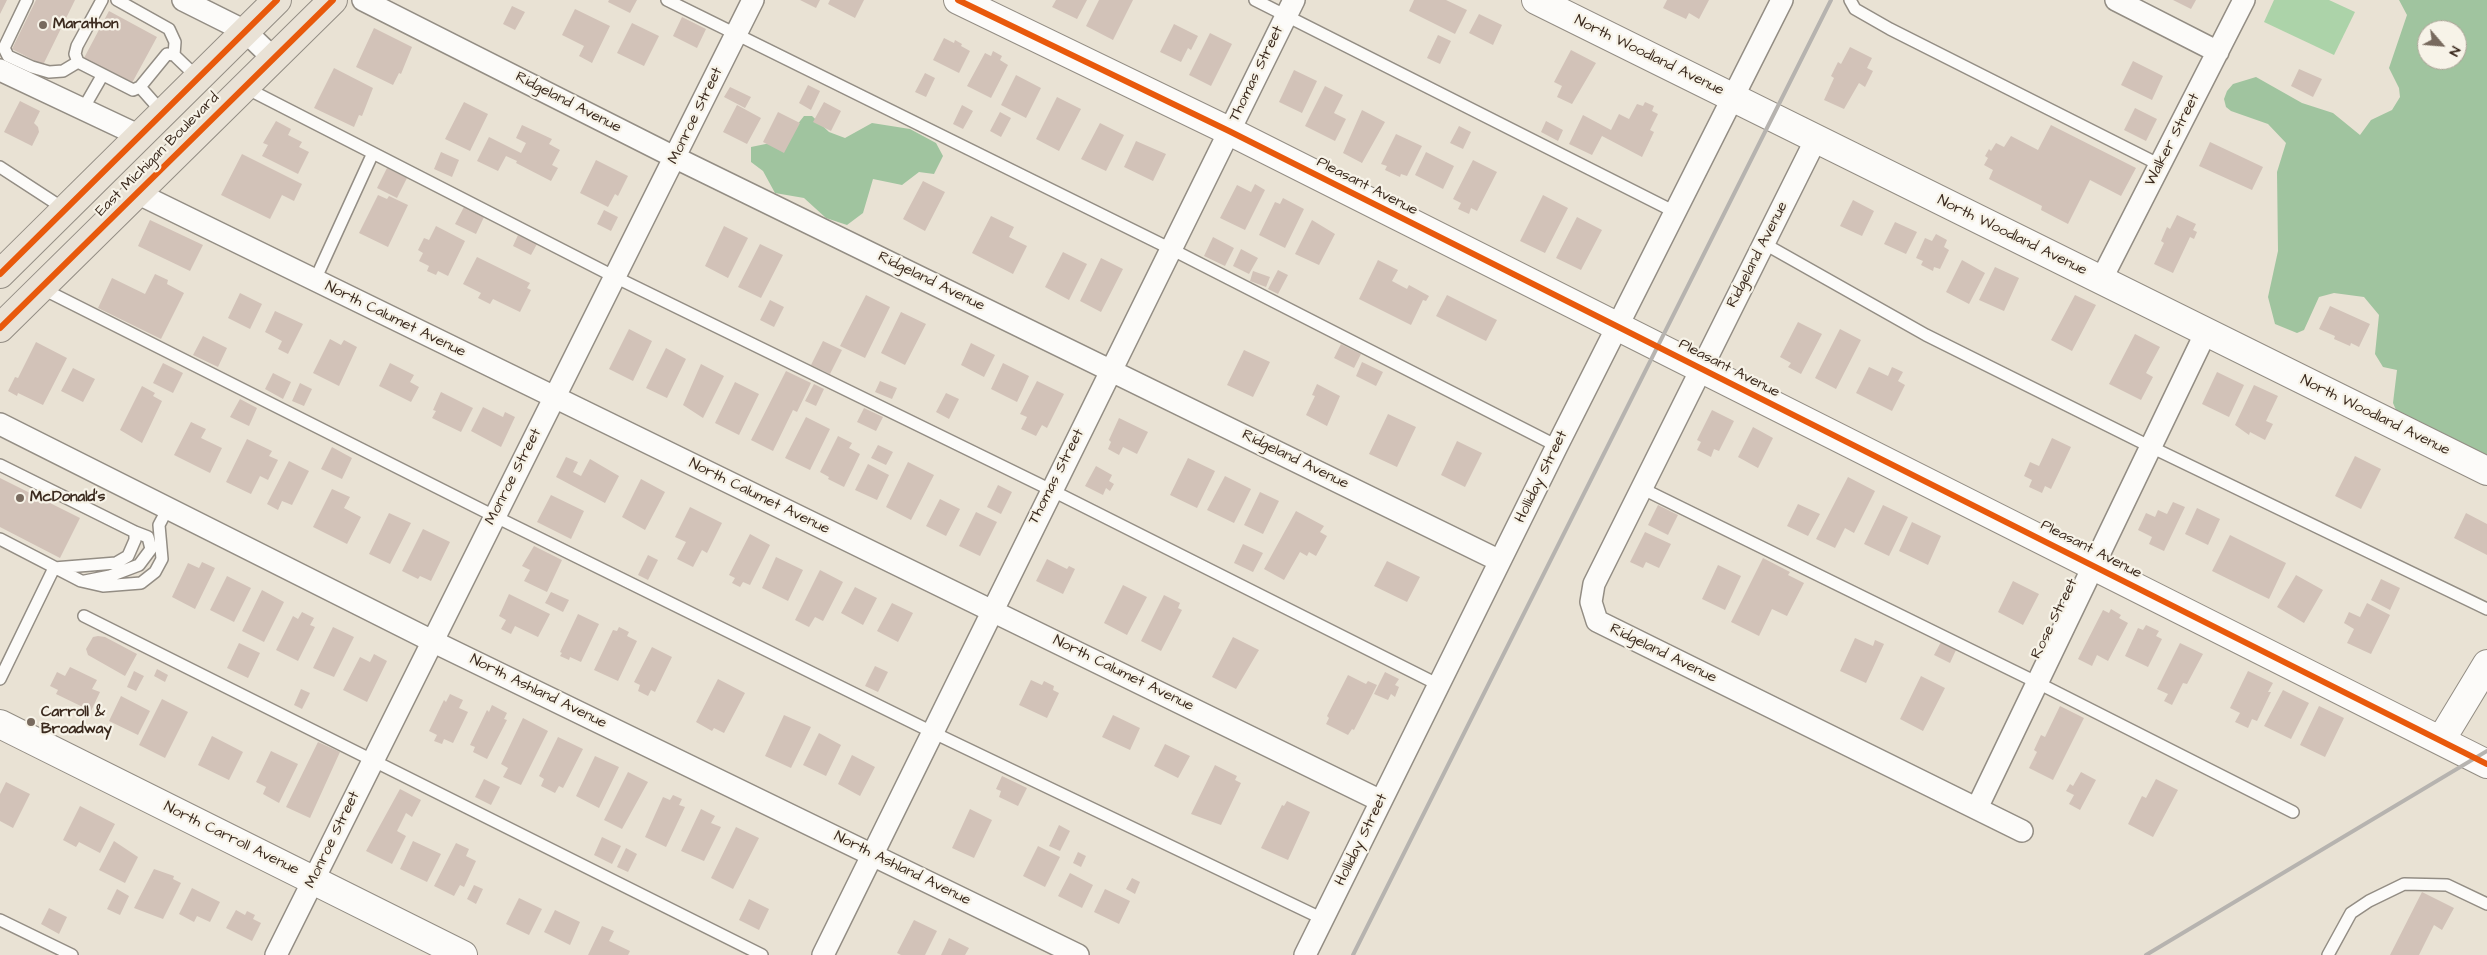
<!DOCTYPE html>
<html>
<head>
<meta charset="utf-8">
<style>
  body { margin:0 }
  #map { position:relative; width:2487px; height:955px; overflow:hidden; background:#e9e2d4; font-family:"Architects Daughter",sans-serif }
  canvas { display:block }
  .north { position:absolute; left:2417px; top:20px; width:50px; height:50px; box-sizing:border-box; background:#f7f3e8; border:1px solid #aca397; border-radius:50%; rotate:117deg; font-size:14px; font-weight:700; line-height:20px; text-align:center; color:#3b2a1e }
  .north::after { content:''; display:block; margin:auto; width:18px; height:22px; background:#786a5e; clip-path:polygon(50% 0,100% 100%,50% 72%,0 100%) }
</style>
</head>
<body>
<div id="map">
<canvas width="2487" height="955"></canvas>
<div class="north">N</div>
</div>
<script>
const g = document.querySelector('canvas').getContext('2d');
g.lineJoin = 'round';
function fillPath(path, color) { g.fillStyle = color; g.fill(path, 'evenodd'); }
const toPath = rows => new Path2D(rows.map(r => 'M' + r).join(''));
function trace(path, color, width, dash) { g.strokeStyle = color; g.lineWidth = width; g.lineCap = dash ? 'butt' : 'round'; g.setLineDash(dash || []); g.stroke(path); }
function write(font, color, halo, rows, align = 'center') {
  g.font = font + ' "Architects Daughter",sans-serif'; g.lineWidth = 4.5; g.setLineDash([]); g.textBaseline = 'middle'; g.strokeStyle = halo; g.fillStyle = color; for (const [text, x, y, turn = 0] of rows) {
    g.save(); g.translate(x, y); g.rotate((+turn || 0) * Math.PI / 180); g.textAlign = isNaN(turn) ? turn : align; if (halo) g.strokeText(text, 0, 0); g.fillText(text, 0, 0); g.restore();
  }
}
fillPath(toPath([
  [2274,0,2329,0,2355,12,2334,55,2264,22]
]), '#acd3a9');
fillPath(toPath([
  [2399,0,2487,0,2487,457,2396,410,2393,403,2397,370,2383,367,2375,354,2379,315,2364,297,2334,293,2319,297,2304,330,2297,333,2275,324,2268,297,2278,251,2277,172,2286,143,2268,124,2231,111,2226,107,2224,99,2227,91,2233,84,2256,77,2302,103,2333,113,2360,135,2371,120,2392,110,2400,97,2399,88,2389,68,2407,15],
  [2427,30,2457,30,2457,60,2427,60],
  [804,116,812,116,829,132,845,138,872,123,910,129,936,143,943,156,934,174,919,172,902,185,873,179,863,213,847,225,826,218,804,198,775,193,763,171,751,162,751,147,785,140]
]), '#a0c49f');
fillPath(toPath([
  [0,0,7,0,0,14],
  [36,0,75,0,43,65,12,49],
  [609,0,637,0,630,13,608,2],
  [800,0,820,0,816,8],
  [830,0,864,0,855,18,828,4],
  [1056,0,1087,0,1077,19,1052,7],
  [1099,0,1133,0,1113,40,1086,26],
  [1414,0,1446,0,1467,10,1455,34,1409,11],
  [1667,0,1709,0,1699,19,1689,13,1686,19,1663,8],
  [2173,0,2196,0,2191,9],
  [512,6,525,12,515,30,503,24],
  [575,9,610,26,592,63,579,56,584,46,562,35],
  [109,11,157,37,132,83,84,58],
  [1479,14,1502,25,1493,45,1469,33],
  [682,17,706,29,697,48,673,36],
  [632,23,659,36,644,66,617,53],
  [1174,24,1198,36,1191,50,1188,48,1181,62,1160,52],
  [374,28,412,47,401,74,399,73,393,85,356,67],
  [1210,33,1232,44,1211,86,1189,75],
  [1438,35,1451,41,1440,64,1427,58],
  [944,38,954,43,955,40,962,44,961,46,970,51,959,73,933,60],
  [1850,47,1872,58,1867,68,1873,71,1865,87,1859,83,1844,109,1824,100,1834,78,1831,76,1838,62,1841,64],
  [1571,50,1596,63,1572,104,1557,97,1562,86,1554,82],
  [993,51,1002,56,1000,60,1008,65,991,98,967,86,985,53,991,56],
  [2133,61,2163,76,2152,100,2121,85],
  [334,68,373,88,362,116,359,115,354,127,314,108],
  [2299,69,2322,79,2313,97,2291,86],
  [1294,70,1317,81,1302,113,1279,102],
  [925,73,935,78,926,97,915,92],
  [1016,75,1041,88,1026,118,1001,105],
  [808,85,820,91,811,110,799,103],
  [1325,86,1343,95,1334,113,1346,119,1335,141,1305,126],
  [730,87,751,97,745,108,724,97],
  [1057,97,1081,109,1059,151,1036,139],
  [20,101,40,111,34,123,38,127,39,132,32,146,4,132],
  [464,102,488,114,470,151,445,139],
  [824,102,841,111,831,131,813,122],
  [1645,102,1654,106,1652,111,1658,114,1650,130,1654,132,1642,157,1602,136,1592,155,1569,144,1583,115,1611,130,1619,114,1629,119,1637,104,1643,106],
  [737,105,761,118,747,144,723,132],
  [962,105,973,111,963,129,953,124],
  [2135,108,2157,119,2146,141,2124,130],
  [1362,110,1385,122,1362,163,1343,153],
  [778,112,800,123,784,153,763,142],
  [1000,112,1011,118,1001,137,990,131],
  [276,121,291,129,288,135,302,142,299,147,309,152,298,174,262,156,268,145,263,143],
  [1546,121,1563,130,1558,141,1541,132],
  [1100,123,1124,135,1106,171,1081,159],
  [522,125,552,139,549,144,560,150,552,165,558,168,551,181,516,163,517,161,506,156,498,171,477,161,489,137,521,153,526,143,516,138],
  [2051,125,2136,168,2121,196,2090,180,2068,224,2041,210,2042,206,1989,179,1993,170,1984,165,1988,158,1985,156,1989,149,1991,151,1996,143,2004,147,2011,136,2038,150],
  [1459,126,1471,132,1463,149,1450,143],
  [1396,134,1422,146,1407,176,1401,174,1400,177,1385,170,1387,166,1381,164],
  [1136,141,1166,154,1153,181,1124,167],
  [2210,142,2263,167,2252,190,2199,166],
  [441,152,459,160,452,177,434,169],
  [1426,152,1454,166,1443,189,1415,175],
  [242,154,302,184,294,201,282,195,270,219,221,195],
  [596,160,628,176,618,196,615,194,608,207,580,193],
  [1473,160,1497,172,1477,211,1471,208,1469,214,1458,209,1461,203,1453,199],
  [387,168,407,178,397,198,377,188],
  [923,181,945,192,925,231,903,219],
  [1255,184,1265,190,1245,230,1220,218,1237,185,1251,192],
  [378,195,387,199,389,196,408,205,388,247,359,233],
  [1543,195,1568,208,1545,253,1520,241],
  [1283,198,1304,209,1285,248,1259,235,1275,202,1280,204],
  [1853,200,1874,211,1862,236,1840,226],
  [464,207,484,217,476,234,455,224],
  [604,210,618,217,611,231,597,224],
  [2177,215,2196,224,2193,230,2197,232,2194,239,2190,237,2173,273,2154,264,2164,243,2161,241,2167,227,2170,229],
  [991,216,1014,227,1009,237,1027,246,1013,274,972,253],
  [1577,217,1602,230,1581,270,1556,258],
  [150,220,203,245,190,271,138,246],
  [1312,220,1335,234,1319,265,1295,254],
  [1895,222,1917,232,1906,254,1884,244],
  [436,226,465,241,448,276,438,271,436,275,427,271,429,266,419,261,423,253,418,250,424,238,429,240],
  [724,226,748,238,728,278,705,266],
  [1936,234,1947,240,1944,247,1949,250,1940,269,1934,267,1933,271,1921,265,1923,261,1916,258,1925,238,1932,241],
  [518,235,537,244,531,255,513,246],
  [1213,237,1234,248,1225,266,1204,256],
  [760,244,783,255,761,298,738,287],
  [1241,249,1258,258,1249,274,1233,266],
  [1063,252,1087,264,1069,300,1045,287],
  [477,257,530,283,527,288,531,290,520,312,493,299,490,304,478,298,481,293,463,284],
  [1101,258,1123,269,1101,312,1080,301],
  [1378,260,1398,270,1392,281,1407,289,1409,285,1429,296,1426,301,1423,300,1411,325,1359,299],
  [1962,260,1985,273,1969,304,1946,292],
  [1995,267,2019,278,2004,311,1979,300],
  [1278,270,1288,275,1278,294,1268,289],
  [1253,271,1270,277,1266,287,1250,281],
  [155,274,168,280,167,284,184,293,161,339,98,308,112,278,145,294],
  [240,293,262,304,250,329,228,318],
  [866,295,890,307,865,358,840,346],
  [1447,295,1497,320,1486,341,1436,316],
  [2075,295,2096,305,2072,351,2051,340],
  [770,300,784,307,774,327,760,320],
  [2330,306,2370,324,2359,347,2351,343,2350,346,2334,339,2335,336,2319,329],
  [275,311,303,324,288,354,278,349,282,341,265,332],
  [901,312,926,324,905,365,881,353],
  [1798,322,1822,334,1801,374,1788,367,1791,363,1780,357],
  [629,329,652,341,633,381,609,369],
  [1840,329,1861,340,1836,389,1815,378],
  [2135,334,2160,347,2146,373,2153,377,2141,400,2109,384],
  [203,336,227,348,218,367,193,355],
  [330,339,341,345,344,340,357,347,339,386,313,373],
  [823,341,842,350,830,374,811,365],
  [36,342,67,358,43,405,18,393,17,396,8,391,15,377,18,378],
  [971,343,995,355,984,377,961,365],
  [1341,344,1361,354,1354,368,1334,358],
  [666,348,686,359,667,398,646,388],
  [1244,350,1270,362,1253,397,1227,385],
  [1362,362,1383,372,1376,386,1356,376],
  [163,363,183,373,173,393,153,383],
  [390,363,414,375,410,382,419,387,411,402,379,386],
  [1003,363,1029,376,1017,402,991,389],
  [701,364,724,376,703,418,683,405],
  [1869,367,1888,376,1892,367,1903,372,1898,381,1905,385,1892,411,1856,393],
  [73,368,95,379,83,402,61,391],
  [786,371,811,383,797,412,793,410,773,451,751,440],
  [2217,372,2244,385,2229,417,2202,404],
  [273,373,291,382,283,399,265,389],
  [880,381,897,388,892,399,875,392],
  [1037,381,1064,394,1047,428,1042,425,1036,436,1021,429,1027,417,1020,414],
  [735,382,759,394,739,435,715,423],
  [300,383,312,389,304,406,292,401],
  [814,384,824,389,816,406,805,401],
  [1317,384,1340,396,1327,426,1306,415,1315,396,1312,395],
  [2254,385,2278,396,2266,421,2273,424,2265,440,2250,432,2249,435,2235,425],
  [142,386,155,393,153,396,162,401,142,443,120,430],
  [441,392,473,408,461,432,432,418,436,411,433,410],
  [946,393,959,399,949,419,936,412],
  [240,399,257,408,249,426,230,417],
  [483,407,503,417,505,412,515,417,501,447,471,431],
  [864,408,883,417,876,431,857,422],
  [1712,410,1734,421,1719,451,1714,449,1711,457,1697,450,1701,442,1697,440],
  [1388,414,1416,427,1397,467,1369,454],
  [806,417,830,429,810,470,785,458],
  [1119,418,1148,432,1137,454,1123,447,1119,455,1108,449,1111,442,1109,440],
  [191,422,206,429,201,438,222,448,210,473,174,455],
  [1753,427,1773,438,1758,468,1738,457],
  [838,436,852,443,849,448,860,454,844,487,828,479,829,477,820,472],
  [2052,438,2071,447,2051,489,2045,486,2042,493,2029,487,2032,480,2024,476,2030,462,2039,466],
  [247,439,272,451,269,456,278,460,268,480,260,476,251,494,226,482],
  [1457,441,1482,453,1465,487,1441,475],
  [878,445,893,452,886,465,871,458],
  [332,447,352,458,342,479,321,469],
  [2355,456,2381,469,2361,509,2335,496],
  [566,457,578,462,573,472,581,476,590,459,619,476,605,503,556,477],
  [1188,458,1215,471,1197,508,1170,495],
  [289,461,309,471,292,505,282,501,278,510,267,504],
  [908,462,934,475,911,520,886,507],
  [868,464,889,475,877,500,855,490],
  [1096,466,1112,475,1109,481,1114,484,1110,491,1106,488,1103,495,1085,486],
  [1225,476,1251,489,1234,523,1207,510],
  [1848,477,1875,491,1854,533,1845,528,1835,548,1816,539],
  [0,478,80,518,60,558,0,527],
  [641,479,665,492,645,530,622,517],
  [998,485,1012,492,1001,514,987,507],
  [332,489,350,497,344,508,361,517,347,544,313,527],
  [1260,492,1279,501,1263,534,1244,525],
  [551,495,584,511,571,539,537,522],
  [940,499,960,509,946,536,926,526],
  [2173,502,2185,507,2164,551,2149,544,2152,537,2138,530,2146,513,2155,517,2158,510,2167,514],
  [1798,504,1820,514,1808,536,1787,526],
  [1658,505,1678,515,1668,535,1648,525],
  [1883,505,1908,517,1889,556,1864,544],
  [690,507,722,523,707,553,702,550,693,567,677,559,686,542,675,537],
  [2197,508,2220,519,2208,545,2185,534],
  [1296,511,1324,526,1320,532,1327,536,1316,556,1309,552,1307,556,1300,552,1284,580,1264,569],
  [976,512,997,522,980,556,959,546],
  [389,513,411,523,390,564,369,554],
  [2466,513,2487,524,2487,555,2454,538],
  [1912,522,1941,536,1928,565,1899,551],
  [423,529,450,542,431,581,420,576,418,579,402,571],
  [1645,532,1671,544,1659,568,1646,562,1643,568,1630,562],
  [750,534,770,545,750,585,743,582,740,587,732,583,735,578,729,575],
  [2230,535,2286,563,2269,599,2212,571],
  [1243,544,1263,553,1253,572,1234,563],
  [534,546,562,560,547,592,524,581,530,570,522,566],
  [648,555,658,560,648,580,638,575],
  [776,557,803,570,788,601,762,588],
  [1763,558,1790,572,1788,575,1804,583,1787,616,1772,609,1759,636,1731,622],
  [1047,559,1067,569,1069,566,1075,569,1063,594,1036,581],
  [1387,561,1420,577,1407,602,1374,586],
  [202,562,215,568,195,609,172,597,188,563,199,568],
  [1718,565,1741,576,1725,610,1702,599],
  [820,570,843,582,823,621,815,617,809,627,795,620],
  [2296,575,2323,590,2304,623,2277,607],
  [227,576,251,588,234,622,210,610],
  [2381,579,2400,588,2390,610,2371,600],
  [2013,581,2039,594,2023,625,1998,612],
  [1123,585,1147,597,1127,635,1104,623],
  [855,587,877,598,863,625,841,613],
  [262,590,284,602,264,642,242,631],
  [551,592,569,600,563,612,545,603],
  [509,594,550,614,538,637,515,626,511,634,501,629,506,620,499,616],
  [1164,595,1180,603,1178,608,1182,610,1161,651,1141,641],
  [892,603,913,613,898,642,877,631],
  [2367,603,2390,615,2371,654,2347,643,2354,629,2344,623,2349,612,2360,617],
  [2111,609,2121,615,2119,618,2128,623,2108,661,2097,655,2092,666,2078,659,2103,610,2109,613],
  [302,612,314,618,310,625,315,627,298,661,276,650,293,616,298,619],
  [578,614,599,624,581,662,570,657,569,660,560,656,562,653,560,652],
  [2146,625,2159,631,2156,636,2162,639,2148,667,2125,656,2138,628,2143,630],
  [333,627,354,637,334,677,313,668],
  [619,627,629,632,627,636,637,641,618,681,594,670,613,630,617,631],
  [98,636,105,637,137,654,125,676,88,655,86,649,93,637],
  [1233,637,1259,650,1236,689,1212,677],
  [1855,638,1873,646,1875,640,1884,644,1866,683,1840,671],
  [1941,642,1956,650,1950,663,1934,655],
  [239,643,260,653,248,678,227,668],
  [2180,643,2203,654,2187,684,2183,683,2172,705,2164,701,2168,694,2157,689],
  [652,647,672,657,655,692,651,690,648,696,638,691,640,685,634,682],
  [374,654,387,661,367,702,343,690,360,657,370,662],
  [875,666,888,672,878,692,865,686],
  [70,667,97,680,92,689,100,692,91,711,56,694,58,690,50,686,57,672,65,676],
  [157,669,168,675,165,682,154,676],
  [134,671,144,676,136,691,127,687],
  [2248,671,2273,683,2268,692,2271,692,2257,721,2252,719,2248,728,2235,722,2240,713,2230,708],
  [1385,672,1399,679,1395,685,1399,687,1395,697,1391,694,1388,700,1374,694],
  [1348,675,1366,684,1368,681,1377,685,1354,730,1352,729,1348,735,1326,724,1329,718,1327,716],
  [1921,676,1945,688,1923,731,1900,719],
  [718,679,745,693,724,733,714,728,712,731,696,722],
  [1031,680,1042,685,1044,681,1054,686,1053,690,1059,693,1047,718,1019,705],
  [301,689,310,693,302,709,294,705],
  [2283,690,2309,703,2291,739,2264,726],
  [450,694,463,700,459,708,468,712,453,743,444,739,442,744,434,741,437,735,429,731,444,700,446,702],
  [121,696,150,711,138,735,109,721],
  [162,699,188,712,165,758,139,745],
  [492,705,507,713,504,719,507,720,487,759,473,752,475,747,470,745,487,710,489,712],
  [2060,706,2084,718,2053,780,2029,768,2037,752,2034,750,2041,735,2045,737],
  [2319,706,2344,718,2325,757,2300,745],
  [784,715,811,727,791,768,765,756],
  [1113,715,1140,728,1130,750,1102,737],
  [523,718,548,731,521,785,503,777,508,768,501,764],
  [819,733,841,745,826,776,803,765],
  [212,736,243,752,229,780,198,765],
  [558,737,583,749,563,788,559,786,555,793,541,786,544,779,539,776],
  [318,742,340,752,310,818,286,807],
  [1165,744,1190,756,1178,778,1154,766],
  [271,751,298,764,279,803,263,794,266,787,256,782],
  [852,755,875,767,860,796,838,784],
  [595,756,619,767,599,808,576,796],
  [1215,765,1237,776,1235,780,1241,783,1221,825,1191,814],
  [628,772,648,782,622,829,604,820],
  [2081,772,2096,780,2080,810,2069,804,2074,795,2066,791,2070,784,2073,786],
  [1002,776,1027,788,1018,806,999,797,1001,791,996,789],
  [484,779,500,787,491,805,475,797],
  [2156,779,2178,790,2153,837,2128,824,2142,796,2146,798],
  [6,782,30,794,13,828,0,821,0,794],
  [400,789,421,800,412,817,406,813,397,831,406,836,392,864,366,851],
  [673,795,682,799,679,805,685,807,666,847,645,837,663,797,670,800],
  [1287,801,1310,812,1288,860,1261,848,1282,805,1284,806],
  [80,806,115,824,100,853,79,842,76,847,63,840],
  [701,809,715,816,711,823,721,827,704,861,681,851],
  [970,809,992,820,974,858,952,848],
  [1059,825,1070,831,1060,851,1049,846],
  [736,827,759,838,733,889,711,878],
  [602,837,621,846,612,864,594,855],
  [114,841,138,857,125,883,99,870],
  [413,841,441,854,427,882,400,869],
  [456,843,469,849,466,856,476,861,464,887,460,885,454,896,434,886],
  [1038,846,1060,857,1045,887,1023,876],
  [626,848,637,854,628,872,617,867],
  [1078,852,1086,856,1081,867,1073,863],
  [154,869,174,876,173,879,181,883,163,919,134,908],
  [1070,873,1093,885,1082,908,1058,896],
  [1132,878,1140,882,1135,894,1126,889],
  [474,885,483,889,476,904,467,899],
  [192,888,220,902,210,922,197,916,194,922,179,914],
  [117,889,129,896,120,915,107,909],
  [1105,889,1130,901,1119,924,1094,912],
  [2422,892,2454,908,2442,930,2434,925,2419,955,2390,955],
  [519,898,542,909,529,935,506,924],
  [749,899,769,909,759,930,739,920],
  [49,908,67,917,59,934,41,924],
  [236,910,245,915,247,911,255,915,253,919,261,923,252,941,226,928],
  [555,910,580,922,570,945,544,932],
  [914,920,937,931,925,955,901,955,897,953],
  [602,926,614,931,609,941,630,951,628,955,588,955],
  [949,938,969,948,965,955,941,955]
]), '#d2c2b8');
const service = toPath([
  [27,0,4,48,8,56,32,67,49,72,63,71,78,62],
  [102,0,77,46,75,54,78,62,133,90,140,87,167,54,174,55,198,78],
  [117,0,169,29,175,42,174,55],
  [667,0,1171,249,1557,446],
  [1255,0,1675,212],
  [1850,0,1855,9,1890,29,2160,165],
  [140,87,163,113],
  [244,87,615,277,1051,490,1439,685],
  [83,109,102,76],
  [0,167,66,210],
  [1763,243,1926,335,2151,447,2487,609],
  [315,280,373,153],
  [41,288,494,516,932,732,1323,919],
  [0,465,135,532,135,540,128,556,116,563,54,568,0,679],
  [1641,488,2038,683,2293,812],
  [0,539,81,581,103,586,141,583,155,572,162,559,159,525,168,508],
  [85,581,110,576,139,565,151,549,148,537,135,532],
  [84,616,762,955],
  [0,920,72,955],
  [2328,955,2351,913,2369,901,2404,884,2447,885,2487,904]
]);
const minor = toPath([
  [183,0,245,31,273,58],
  [363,0,676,158,1500,561],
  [2116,0,2218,52],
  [0,70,140,136],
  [1816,139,1594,584,1591,602,1597,621,2022,831],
  [137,193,1381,801],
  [2101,280,2244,0],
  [0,424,432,641,1078,955],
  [1977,808,2206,332],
  [276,955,753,0],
  [823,955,1294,0],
  [1305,955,1557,446,1782,0]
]);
const tertiary = toPath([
  [958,0,1229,131,2487,764],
  [1536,0,2487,471],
  [0,724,463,955],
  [2441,740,2487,664]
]);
const primary = toPath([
  [0,274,277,0],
  [0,328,333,0]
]);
trace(service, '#938d84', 14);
trace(minor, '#938d84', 24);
trace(tertiary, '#938d84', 30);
trace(primary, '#938d84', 30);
trace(service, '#fcfbf9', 11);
trace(minor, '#fcfbf9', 21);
trace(tertiary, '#fcfbf9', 28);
trace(primary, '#e9e2d6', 28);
trace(toPath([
  [1353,955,1831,0],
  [2146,955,2487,751]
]), '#b6b3af', 4);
trace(toPath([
  [958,0,1229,131,2487,764],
  [0,274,277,0],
  [0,328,333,0]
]), '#e8590c', 6);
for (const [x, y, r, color] of [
  [43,25,5,"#786a5e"],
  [20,498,5,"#786a5e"],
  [31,722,5,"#786a5e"]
]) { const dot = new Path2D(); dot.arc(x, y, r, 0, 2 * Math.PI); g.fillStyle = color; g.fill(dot); trace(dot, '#f7f3e8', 2); }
write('bold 15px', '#3b2a1e', '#f7f3e8', [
  ["Marathon",53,25],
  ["McDonald's",30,498],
  ["Carroll &",41,713],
  ["Broadway",41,730]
], 'left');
write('15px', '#3b2a1e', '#f7f3e8', [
  ["North Woodland Avenue",1649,56,26],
  ["Thomas Street",1257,74,-64],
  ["Ridgeland Avenue",568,103,27],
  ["Monroe Street",696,116,-64],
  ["Walker Street",2173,140,-63],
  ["East Michigan Boulevard",158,155,-45],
  ["Pleasant Avenue",1367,187,27],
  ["North Woodland Avenue",2012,236,26],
  ["Ridgeland Avenue",1758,255,-63],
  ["Ridgeland Avenue",931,282,26],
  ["North Calumet Avenue",395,320,26],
  ["Pleasant Avenue",1729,369,27],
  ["North Woodland Avenue",2375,416,26],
  ["Ridgeland Avenue",1295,460,26],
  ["Monroe Street",514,477,-63],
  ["Thomas Street",1057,477,-63],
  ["Holliday Street",1542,477,-64],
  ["North Calumet Avenue",759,497,26],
  ["Pleasant Avenue",2091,550,27],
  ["Rose Street",2055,619,-64],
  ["Ridgeland Avenue",1663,654,26],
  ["North Calumet Avenue",1123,674,26],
  ["North Ashland Avenue",538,692,26],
  ["North Carroll Avenue",231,839,26],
  ["Monroe Street",333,840,-64],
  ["Holliday Street",1362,840,-64],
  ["North Ashland Avenue",902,869,26]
]);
</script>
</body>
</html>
